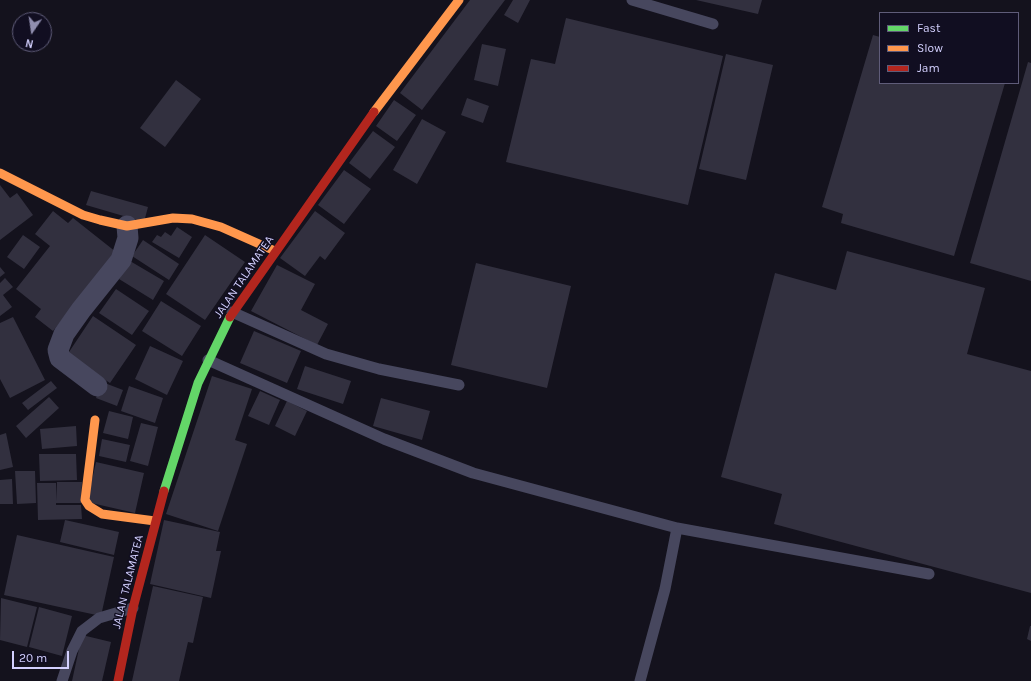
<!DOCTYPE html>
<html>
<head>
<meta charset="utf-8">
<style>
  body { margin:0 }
  #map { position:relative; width:1031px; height:681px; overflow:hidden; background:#14121d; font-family:Karla,sans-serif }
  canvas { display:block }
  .legend { position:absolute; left:879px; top:12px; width:140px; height:72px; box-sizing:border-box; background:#110e21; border:1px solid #5f5c79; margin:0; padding:5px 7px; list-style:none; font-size:12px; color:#d3d0fe }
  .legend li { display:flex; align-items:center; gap:8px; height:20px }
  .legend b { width:20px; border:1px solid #5f5c79 }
  .north { position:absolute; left:12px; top:12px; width:40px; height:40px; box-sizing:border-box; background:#110e21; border:1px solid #5f5c79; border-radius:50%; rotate:193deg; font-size:11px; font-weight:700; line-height:16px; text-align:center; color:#d3d0fe }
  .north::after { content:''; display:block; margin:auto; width:14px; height:18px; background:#908eaf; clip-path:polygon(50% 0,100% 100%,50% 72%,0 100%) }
  .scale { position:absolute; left:12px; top:651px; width:57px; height:18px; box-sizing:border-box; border:2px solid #d3d0fe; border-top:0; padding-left:5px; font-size:12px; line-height:14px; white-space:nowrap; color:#d3d0fe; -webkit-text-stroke:3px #110e21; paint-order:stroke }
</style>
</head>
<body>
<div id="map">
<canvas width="1031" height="681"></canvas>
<ul class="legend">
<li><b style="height:5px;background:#63d668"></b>Fast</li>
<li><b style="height:5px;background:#ff974d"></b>Slow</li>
<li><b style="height:5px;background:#b3261e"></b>Jam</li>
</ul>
<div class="north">N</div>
<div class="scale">20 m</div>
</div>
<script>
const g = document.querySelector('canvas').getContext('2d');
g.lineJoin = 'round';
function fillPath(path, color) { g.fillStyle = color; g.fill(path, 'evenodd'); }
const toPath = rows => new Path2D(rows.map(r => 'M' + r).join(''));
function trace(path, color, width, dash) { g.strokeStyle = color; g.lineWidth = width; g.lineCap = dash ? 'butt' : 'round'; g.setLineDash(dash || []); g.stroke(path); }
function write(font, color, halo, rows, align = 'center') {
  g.font = font + ' Karla,sans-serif'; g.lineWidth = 3; g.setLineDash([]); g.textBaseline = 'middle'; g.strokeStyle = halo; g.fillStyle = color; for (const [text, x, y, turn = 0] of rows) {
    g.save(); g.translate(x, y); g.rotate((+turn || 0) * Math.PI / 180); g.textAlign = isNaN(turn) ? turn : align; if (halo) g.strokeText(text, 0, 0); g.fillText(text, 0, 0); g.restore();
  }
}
fillPath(toPath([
  [470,0,505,0,422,110,400,93],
  [513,0,530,0,518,23,504,15],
  [696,0,762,0,758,14],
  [566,18,723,56,688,205,506,162,531,59,555,64],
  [873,35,880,37,880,83,1005,83,954,256,841,223,843,214,822,207],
  [482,44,506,49,498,86,474,80],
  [726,54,773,65,746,180,699,169],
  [1028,62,1031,63,1031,281,970,263],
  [176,80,201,99,165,147,140,128],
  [467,98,489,106,483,123,461,115],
  [394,100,416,115,397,141,376,126],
  [422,119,446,132,417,184,393,170],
  [373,131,395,147,370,179,349,163],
  [344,170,371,189,344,224,318,205],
  [0,185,10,198,17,193,33,215,0,240],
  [91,191,148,207,144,222,86,205],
  [53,211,68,223,73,218,116,252,53,331,35,317,41,309,16,289,50,246,35,234],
  [315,211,345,233,325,260,320,256,305,276,280,258],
  [177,227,192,237,179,258,152,242,157,235,161,237,165,232,171,236],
  [23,235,40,247,24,269,7,257],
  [205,235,245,262,205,320,166,294],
  [143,240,179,264,169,280,132,256],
  [847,251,985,288,967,354,1031,371,1031,593,774,524,782,494,721,477,775,273,836,290],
  [130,261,164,281,153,300,119,279],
  [476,263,571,286,547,388,451,365],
  [277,265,315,284,301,310,328,324,317,345,251,311],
  [0,267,5,273,0,277],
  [5,278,13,287,3,295,12,307,0,316,0,283],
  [116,289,149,311,132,335,99,313],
  [161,301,201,326,182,356,142,331],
  [93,316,136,345,110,383,67,355],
  [13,317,45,380,10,398,0,379,0,323],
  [254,331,301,351,287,383,240,363],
  [150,346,183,361,167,395,135,379],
  [305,366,351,381,343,404,297,389],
  [212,376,252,389,235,440,247,444,218,531,166,514],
  [51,381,57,388,28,410,22,403],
  [102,382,123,390,117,406,96,398],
  [129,386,163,398,155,423,121,411],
  [260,391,280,400,269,425,248,416],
  [49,397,59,408,26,438,16,426],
  [381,398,430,411,422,440,373,426],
  [287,401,307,411,295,436,275,426],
  [109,411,133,417,128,439,103,433],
  [141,423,158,427,148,466,130,461],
  [76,426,77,446,42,449,40,429],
  [6,433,13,467,0,470,0,435],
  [102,439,130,445,126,462,99,456],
  [39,454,76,454,77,480,40,481],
  [96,462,144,473,135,513,87,502],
  [15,471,35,471,36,503,17,504],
  [12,479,13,504,0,504,0,480],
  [57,482,82,482,81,503,56,503,56,505,81,505,82,519,38,520,37,483,56,483,57,501],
  [65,520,119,532,114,555,60,542],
  [164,520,220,532,216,551,221,551,211,598,150,584],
  [17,535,114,557,101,616,4,595],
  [153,586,203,597,193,643,188,642,179,681,132,681],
  [1,598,37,607,27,647,0,640],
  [39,607,72,616,62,656,29,647],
  [1030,626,1031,626,1031,641,1027,639],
  [82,635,111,642,102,681,72,681]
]), '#32303f');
trace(toPath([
  [632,0,713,24],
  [232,312,326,354,379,369,459,385],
  [208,360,384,439,473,473,677,528,665,589,640,681],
  [677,528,929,574],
  [62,681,72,651,82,631,99,618,133,608]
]), '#47475e', 11);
trace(toPath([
  [97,386,60,358,58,350,64,334,81,310,121,260,128,238,127,226]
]), '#47475e', 21);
trace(toPath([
  [164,491,198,383,230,317]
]), '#63d668', 9);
trace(toPath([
  [374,112,459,0],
  [0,173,83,215,100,220,127,226,173,218,192,219,221,227,275,251],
  [95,420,85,500,89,506,102,514,155,521]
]), '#ff974d', 9);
trace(toPath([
  [230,317,374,112],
  [118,681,133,608,164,491]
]), '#b3261e', 9);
write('12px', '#d3d0fe', '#110e21', [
  ["JALAN TALAMATEA",244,277,-56],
  ["JALAN TALAMATEA",128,582,-76]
]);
</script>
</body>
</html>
